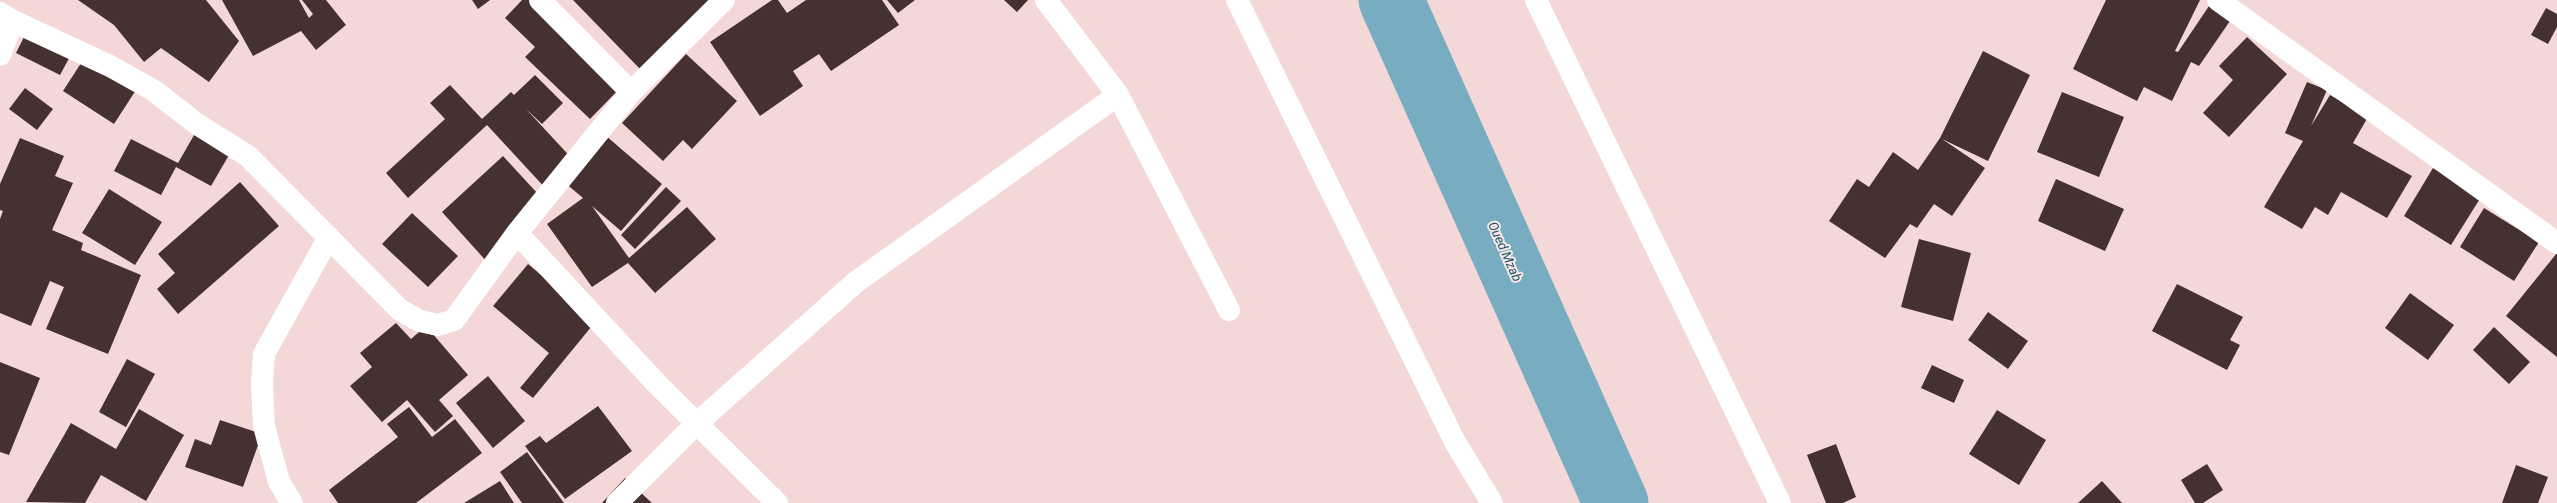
<!DOCTYPE html>
<html>
<head>
<meta charset="utf-8">
<style>
  body { margin:0 }
  canvas { display:block; background:#f3d8d7 }
</style>
</head>
<body>
<canvas width="2557" height="503"></canvas>
<script>
const g = document.querySelector('canvas').getContext('2d');
g.lineJoin = 'round';
const toPath = rows => new Path2D(rows.map(r => 'M' + r).join(''));
function trace(path, color, width, dash) { g.strokeStyle = color; g.lineWidth = width; g.lineCap = dash ? 'butt' : 'round'; g.setLineDash(dash || []); g.stroke(path); }
function fillPath(path, color) { g.fillStyle = color; g.fill(path, 'evenodd'); }
function write(font, color, halo, rows, align = 'center') {
  g.font = font + ' Roboto,sans-serif'; g.lineWidth = 4; g.setLineDash([]); g.textBaseline = 'middle'; g.strokeStyle = halo; g.fillStyle = color; for (const [text, x, y, turn = 0] of rows) {
    g.save(); g.translate(x, y); g.rotate((+turn || 0) * Math.PI / 180); g.textAlign = isNaN(turn) ? turn : align; if (halo) g.strokeText(text, 0, 0); g.fillText(text, 0, 0); g.restore();
  }
}
trace(toPath([
  [1391,0,1616,503]
]), '#78adc1', 65);
fillPath(toPath([
  [78,0,206,0,239,41,209,82,161,48,144,62,114,25],
  [222,0,299,0,309,18,313,14,302,0,326,0,346,25,316,50,301,31,253,56],
  [472,0,490,0,478,9],
  [522,0,539,0,625,83,590,119,525,57,535,47,505,18],
  [573,0,727,0,642,71],
  [772,0,778,0,787,13,806,0,882,0,899,25,831,71,819,54,793,71,803,86,760,116,710,42],
  [887,0,915,0,898,13],
  [1004,0,1028,0,1017,12],
  [2106,0,2200,0,2175,51,2178,52,2209,6,2230,21,2199,66,2191,62,2172,101,2144,87,2137,101,2073,69],
  [2546,8,2557,14,2557,27,2548,44,2531,35],
  [28,29,73,51,60,75,16,53],
  [2247,37,2287,74,2229,137,2203,113,2233,80,2219,66],
  [1983,51,2030,75,1988,161,1942,139,1985,168,1952,216,1934,204,1917,228,1910,224,1885,258,1829,221,1857,179,1869,187,1893,152,1918,170,1940,138],
  [686,54,737,101,692,149,683,140,663,161,622,123],
  [85,57,136,90,114,124,63,91],
  [535,75,563,103,542,124,526,109,577,164,548,191,487,125,408,198,386,173,445,119,430,103,450,85,482,119,511,92,514,95],
  [2307,82,2327,90,2311,126,2330,95,2368,117,2353,143,2412,176,2387,218,2341,192,2328,215,2315,207,2302,229,2264,207,2303,141,2285,133],
  [25,88,53,109,37,130,9,109],
  [2062,92,2124,117,2099,177,2037,152],
  [201,123,236,143,211,186,176,167,161,195,114,171,131,139,178,163],
  [605,135,662,184,621,231,592,206,629,258,687,207,716,239,655,293,628,263,592,287,547,224,583,198,564,182],
  [20,138,64,156,55,176,73,183,52,230,83,243,81,250,141,275,108,354,46,329,64,287,50,281,31,326,0,313,0,219,3,211,0,210,0,184],
  [503,156,550,207,488,263,442,212],
  [2433,168,2481,197,2451,245,2404,216],
  [2056,179,2124,209,2105,251,2038,221],
  [240,182,279,226,178,314,157,289,175,273,158,254],
  [666,187,681,201,635,249,621,235],
  [109,189,162,222,135,265,82,233],
  [2484,208,2539,242,2514,281,2460,247],
  [412,213,458,256,428,287,382,244],
  [1919,239,1971,253,1953,321,1901,307],
  [2557,253,2557,357,2506,316],
  [528,264,596,321,533,398,520,388,549,353,493,306],
  [2177,284,2243,317,2230,340,2240,345,2227,370,2152,331],
  [2410,293,2454,325,2428,360,2385,328],
  [1988,312,2028,341,2008,369,1968,340],
  [396,323,411,339,426,326,468,375,439,400,453,416,435,432,407,400,382,422,350,386,372,367,360,353],
  [2494,327,2530,362,2509,384,2473,350],
  [127,359,155,374,126,427,99,412],
  [0,362,40,378,9,455,0,452],
  [1932,365,1964,380,1954,403,1921,388],
  [488,376,525,421,493,448,456,403],
  [598,406,632,451,565,499,525,446,540,436,546,443],
  [409,407,432,437,455,419,482,453,416,503,338,503,329,490,398,437,387,424],
  [139,409,184,435,146,501,101,475,85,503,26,502,71,423,116,449],
  [1997,410,2046,440,2019,485,1969,454],
  [220,420,262,434,243,487,185,467,195,439,211,445],
  [1836,444,1856,497,1843,503,1826,503,1807,455],
  [527,452,564,503,522,503,500,472],
  [2207,464,2223,490,2203,503,2195,503,2181,480],
  [2516,465,2548,477,2538,503,2502,503],
  [625,478,652,503,602,503],
  [500,481,514,503,464,503],
  [2102,481,2122,503,2078,503]
]), '#453130');
trace(toPath([
  [540,0,631,92],
  [1046,0,1118,95,1229,310],
  [1237,0,1455,442,1492,503],
  [1536,0,1780,503],
  [2218,0,2557,243],
  [0,13,13,21,110,66,153,90,197,124,248,156,400,310,420,321,438,325,454,320,517,233,658,385,777,503],
  [0,55,13,21],
  [517,233,631,92,724,0],
  [292,503,279,482,264,426,262,383,264,354,329,237],
  [617,503,696,424,856,282,1118,95]
]), '#fff', 22);
write('italic 13px', '#0e576c', '#fde7e6', [
  ["Oued Mzab",1504,252,66]
]);
</script>
</body>
</html>
